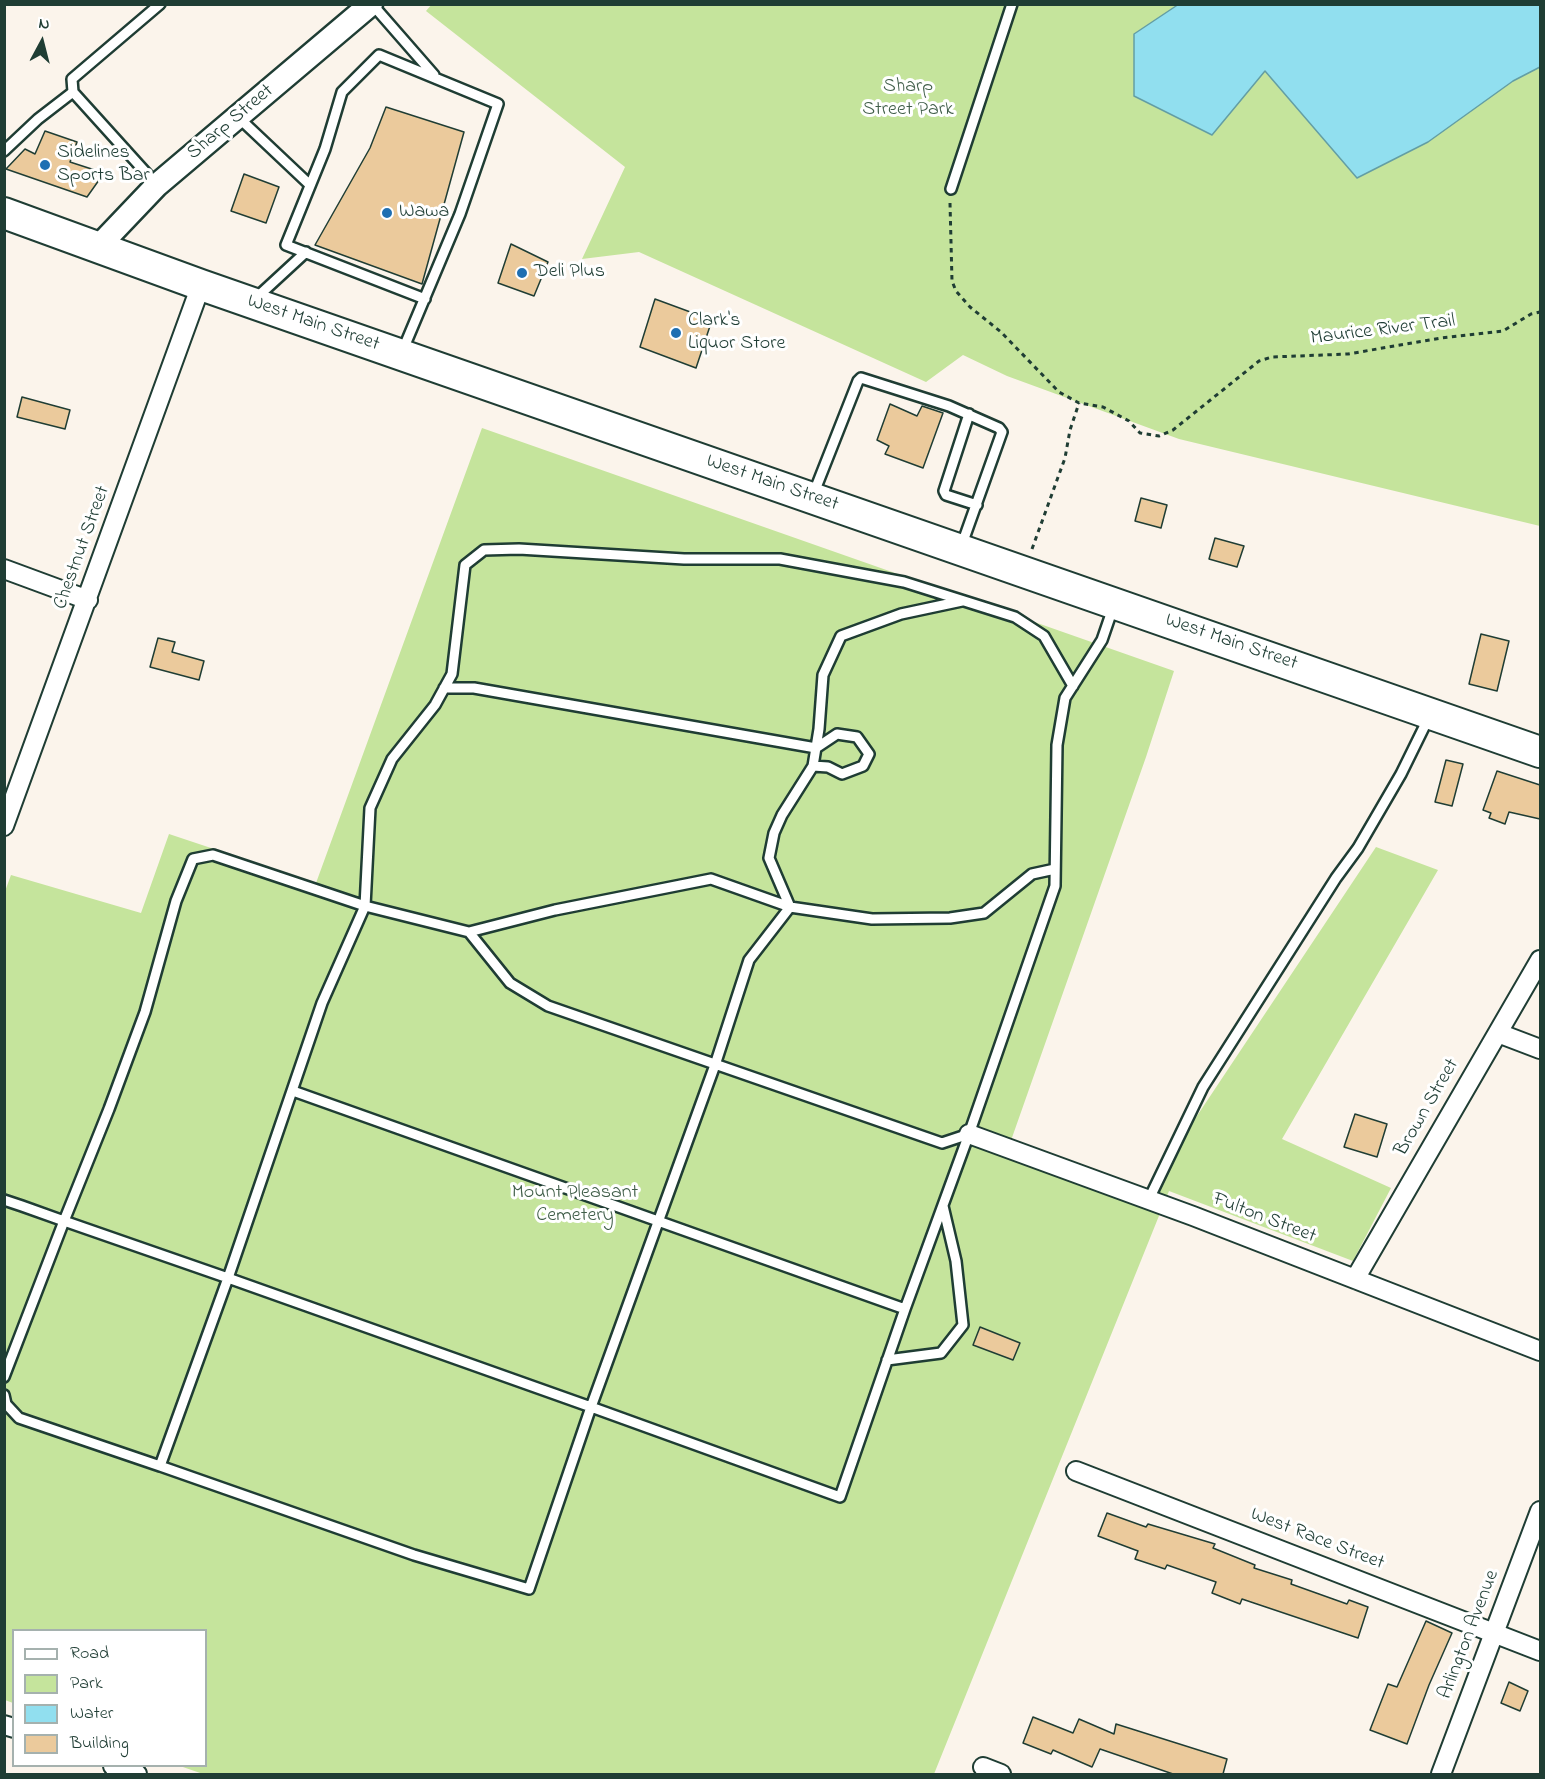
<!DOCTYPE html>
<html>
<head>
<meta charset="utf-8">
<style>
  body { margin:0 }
  #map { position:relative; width:1545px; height:1779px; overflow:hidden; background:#fbf4eb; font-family:"Indie Flower",sans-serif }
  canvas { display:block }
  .frame { position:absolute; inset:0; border:6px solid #1f3d34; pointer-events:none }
  .legend { position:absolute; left:12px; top:1629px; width:195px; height:138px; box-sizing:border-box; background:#fff; border:2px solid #a5b1ae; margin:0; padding:8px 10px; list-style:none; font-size:18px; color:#1f3d34 }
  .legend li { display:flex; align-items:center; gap:12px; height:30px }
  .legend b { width:30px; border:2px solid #a5b1ae }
  .north { position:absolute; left:12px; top:12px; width:60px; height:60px; -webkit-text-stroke:4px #fff; paint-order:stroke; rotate:7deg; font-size:16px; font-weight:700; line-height:24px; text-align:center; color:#1f3d34 }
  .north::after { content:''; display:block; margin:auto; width:21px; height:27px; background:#1f3d34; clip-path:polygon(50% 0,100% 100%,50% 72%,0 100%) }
</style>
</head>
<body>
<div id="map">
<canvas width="1545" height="1779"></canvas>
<div class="frame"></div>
<ul class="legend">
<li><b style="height:8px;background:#fff"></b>Road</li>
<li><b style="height:16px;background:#c5e49c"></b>Park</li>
<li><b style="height:16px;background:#91dfef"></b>Water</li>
<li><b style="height:16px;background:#ebca9c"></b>Building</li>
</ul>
<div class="north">N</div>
</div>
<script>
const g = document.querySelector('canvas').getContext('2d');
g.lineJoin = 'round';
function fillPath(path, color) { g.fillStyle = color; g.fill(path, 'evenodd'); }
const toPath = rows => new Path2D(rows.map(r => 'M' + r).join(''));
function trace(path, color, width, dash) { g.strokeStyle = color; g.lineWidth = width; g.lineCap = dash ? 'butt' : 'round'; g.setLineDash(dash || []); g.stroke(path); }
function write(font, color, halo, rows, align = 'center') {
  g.font = font + ' "Indie Flower",sans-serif'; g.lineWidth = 6; g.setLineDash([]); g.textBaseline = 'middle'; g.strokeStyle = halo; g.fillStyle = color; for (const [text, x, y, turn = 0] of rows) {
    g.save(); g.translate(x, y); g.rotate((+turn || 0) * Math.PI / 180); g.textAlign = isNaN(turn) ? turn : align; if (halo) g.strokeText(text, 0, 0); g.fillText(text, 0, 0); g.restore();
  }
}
fillPath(toPath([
  [432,4,1179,5,1134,34,1265,71,1358,178,1513,81,1540,67,1540,526,1179,439,1007,376,963,355,926,382,639,252,582,259,625,167,426,11],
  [482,428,1174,671,1146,757,1008,1149,1137,1206,1376,847,1438,870,1282,1139,1391,1188,1353,1261,1169,1191,934,1774,203,1774,180,1766,206,1766,206,1630,14,1630,13,1703,5,1700,4,894,11,875,141,913,169,834,316,883]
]), '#c5e49c');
const water = toPath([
  [1179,4,1540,5,1540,67,1513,81,1428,142,1357,178,1265,71,1212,135,1134,96,1134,34,1179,4]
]);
fillPath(water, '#91dfef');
trace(water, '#639ea4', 1.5);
const building = toPath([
  [386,107,464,132,422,284,315,245,370,148,386,107],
  [45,131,77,142,70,162,104,173,87,197,6,169,25,149,35,154,45,131],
  [244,174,279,187,266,223,231,211,244,174],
  [511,244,548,262,534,296,498,283,511,244],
  [655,299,712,320,696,368,640,347,655,299],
  [22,397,70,410,65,429,17,417,22,397],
  [890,404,917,416,922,406,943,413,923,468,885,454,889,446,877,440,890,404],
  [1141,498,1167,505,1161,528,1135,521,1141,498],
  [1215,538,1244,546,1237,567,1209,559,1215,538],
  [1481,634,1509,641,1497,691,1469,684,1481,634],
  [158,638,175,642,172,652,204,661,199,680,150,667,158,638],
  [1446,760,1463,764,1452,806,1435,802,1446,760],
  [1497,771,1540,785,1540,819,1509,812,1505,824,1489,818,1491,813,1483,810,1497,771],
  [1355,1114,1387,1124,1377,1157,1344,1147,1355,1114],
  [980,1327,1020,1343,1013,1360,973,1345,980,1327],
  [1107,1513,1146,1527,1148,1524,1215,1544,1213,1548,1255,1565,1254,1568,1292,1580,1291,1584,1347,1604,1349,1600,1368,1607,1358,1638,1242,1599,1240,1604,1212,1593,1216,1582,1167,1565,1165,1569,1135,1559,1138,1551,1098,1536,1107,1513],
  [1426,1621,1452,1633,1429,1685,1407,1744,1370,1730,1388,1684,1397,1687,1426,1621],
  [1509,1682,1528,1691,1520,1711,1501,1703,1509,1682],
  [1033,1717,1073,1733,1079,1719,1114,1734,1116,1724,1227,1759,1223,1774,1173,1774,1100,1749,1092,1767,1053,1750,1051,1754,1023,1743,1033,1717]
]);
fillPath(building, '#ebca9c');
trace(building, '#1f3d34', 1.5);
const service = toPath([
  [372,4,434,75],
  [73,92,157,185],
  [238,117,310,185],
  [4,151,38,119,73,92,72,79,160,4],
  [951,189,1012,4],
  [255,299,306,252],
  [402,352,460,214,498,104,379,55,342,92,325,149,286,245,425,299],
  [969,414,944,491,946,495,977,505],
  [813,495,858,381,861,378,949,406,999,428,1002,432,961,547],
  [444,688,474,688,816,748,837,734,857,737,869,754,863,766,842,774,828,767,813,766],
  [1055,869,1032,874,984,913,950,918,872,919,790,907,749,960,715,1065,591,1407,529,1589,414,1555,160,1466,228,1278,322,1003,365,906,370,808,392,759,435,705,452,674,465,565,484,550,519,549,684,559,780,559,904,582,1015,617,1044,636,1073,686],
  [790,907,769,858,774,833,782,815,813,766,819,729,823,675,841,636,901,614,962,601],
  [469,932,555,910,711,879,790,907],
  [293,1091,905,1309],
  [969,1134,1055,886,1057,745,1065,698,1102,640,1113,608],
  [1149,1199,1203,1087,1336,878,1358,848,1401,774,1429,717],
  [4,1200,22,1206,64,1221,228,1278,591,1407,840,1497,905,1309,969,1134,942,1143,548,1006,510,983,469,932,365,906,213,855,193,859,176,901,145,1012,109,1109,64,1221,4,1377],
  [887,1360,941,1353,963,1325,956,1261,943,1206],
  [4,1395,6,1404,19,1418,160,1466]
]);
const minor = toPath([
  [4,569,88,600],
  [4,826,201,285],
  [1498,1033,1540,1049],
  [969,1134,1193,1216,1540,1351],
  [1355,1279,1540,960],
  [1076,1471,1540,1651],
  [4,1725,14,1728],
  [113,1766,137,1774],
  [983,1767,1001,1774],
  [1441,1774,1540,1511]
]);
const tertiary = toPath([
  [98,247,157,185,371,4]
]);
const trunk = toPath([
  [4,213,201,285,1540,752]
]);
trace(service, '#1f3d34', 14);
trace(minor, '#1f3d34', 22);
trace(tertiary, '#1f3d34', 27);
trace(trunk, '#1f3d34', 34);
trace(toPath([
  [950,203,952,281,956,291,970,307,1001,332,1059,392,1079,403,1103,407,1129,421,1140,433,1159,436,1173,430,1259,361,1272,357,1348,354,1441,338,1503,331,1531,314,1540,312],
  [1032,549,1065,458,1070,430,1079,403]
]), '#1f3d34', 3, [4.5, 4.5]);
trace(service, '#fff', 9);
trace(minor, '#fff', 18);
trace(tertiary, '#fff', 22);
trace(trunk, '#fff', 30);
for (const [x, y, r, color] of [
  [45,165,6,"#1f6fb2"],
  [387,213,6,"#1f6fb2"],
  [522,273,6,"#1f6fb2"],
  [676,333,6,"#1f6fb2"]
]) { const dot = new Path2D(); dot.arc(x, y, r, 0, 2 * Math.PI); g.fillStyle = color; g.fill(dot); trace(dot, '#fff', 2); }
write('20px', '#405e49', '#fff', [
  ["Sharp",908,88],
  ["Street Park",908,111],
  ["Mount Pleasant",575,1194],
  ["Cemetery",575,1217]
]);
write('20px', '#1f3d34', '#fff', [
  ["Sharp Street",231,123,-40],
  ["West Main Street",313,324,19],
  ["Maurice River Trail",1383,331,-7],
  ["West Main Street",772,484,19],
  ["Chestnut Street",83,548,-70],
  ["West Main Street",1231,643,19],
  ["Brown Street",1428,1108,-60],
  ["Fulton Street",1264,1219,21],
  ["West Race Street",1317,1540,21],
  ["Arlington Avenue",1470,1635,-69]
]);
write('20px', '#1f3d34', '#fff', [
  ["Sidelines",57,154],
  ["Sports Bar",57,177],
  ["Wawa",399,213],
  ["Deli Plus",534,273],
  ["Clark's",688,322],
  ["Liquor Store",688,345]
], 'left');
</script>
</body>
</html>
